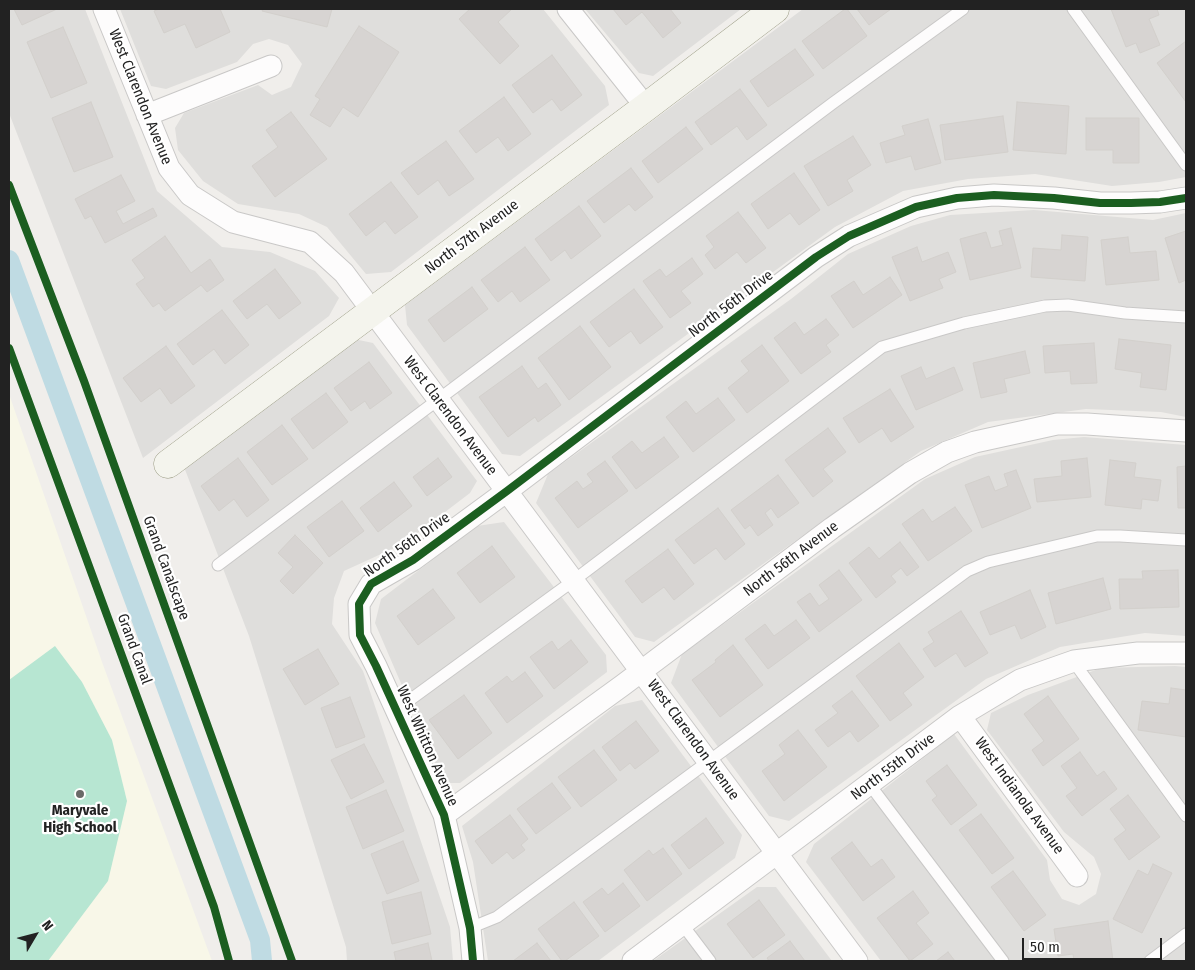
<!DOCTYPE html>
<html>
<head>
<meta charset="utf-8">
<style>
  body { margin:0 }
  #map { position:relative; width:1195px; height:970px; overflow:hidden; background:#f0eeeb; font-family:"Fira Sans Condensed",sans-serif }
  canvas { display:block }
  .frame { position:absolute; inset:0; border:10px solid #222; pointer-events:none }
  .north { position:absolute; left:10px; top:910px; width:50px; height:50px; -webkit-text-stroke:4px #fff; paint-order:stroke; rotate:53deg; font-size:14px; font-weight:700; line-height:20px; text-align:center; color:#222 }
  .north::after { content:''; display:block; margin:auto; width:18px; height:22px; background:#222; clip-path:polygon(50% 0,100% 100%,50% 72%,0 100%) }
  .scale { position:absolute; left:1022px; top:938px; width:140px; height:22px; box-sizing:border-box; border:2px solid #222; border-top:0; padding-left:6px; font-size:15px; line-height:18px; white-space:nowrap; color:#222; -webkit-text-stroke:4px #fff; paint-order:stroke }
</style>
</head>
<body>
<div id="map">
<canvas width="1195" height="970"></canvas>
<div class="frame"></div>
<div class="north">N</div>
<div class="scale">50 m</div>
</div>
<script>
const g = document.querySelector('canvas').getContext('2d');
g.lineJoin = 'round';
function fillPath(path, color) { g.fillStyle = color; g.fill(path, 'evenodd'); }
const toPath = rows => new Path2D(rows.map(r => 'M' + r).join(''));
function trace(path, color, width, dash) { g.strokeStyle = color; g.lineWidth = width; g.lineCap = dash ? 'butt' : 'round'; g.setLineDash(dash || []); g.stroke(path); }
function write(font, color, halo, rows, align = 'center') {
  g.font = font + ' "Fira Sans Condensed",sans-serif'; g.lineWidth = 4.5; g.setLineDash([]); g.textBaseline = 'middle'; g.strokeStyle = halo; g.fillStyle = color; for (const [text, x, y, turn = 0] of rows) {
    g.save(); g.translate(x, y); g.rotate((+turn || 0) * Math.PI / 180); g.textAlign = isNaN(turn) ? turn : align; if (halo) g.strokeText(text, 0, 0); g.fillText(text, 0, 0); g.restore();
  }
}
fillPath(toPath([
  [9,9,85,9,157,191,222,247,270,252,315,271,339,298,329,316,143,458,9,113],
  [120,9,543,9,605,86,609,105,391,272,366,274,327,227,299,214,238,204,203,181,178,150,175,128,184,113,258,85,272,95,291,87,302,64,288,45,269,39,253,44,237,62,166,89,151,86],
  [585,9,741,9,653,76,639,73],
  [803,9,1186,9,1186,177,1159,182,1112,186,1035,174,968,179,903,191,835,227,520,456,502,454,407,325,405,305],
  [1034,210,1153,220,1186,213,1186,417,1161,412,1086,409,988,422,921,451,654,642,635,637,536,503,548,474,791,299,848,254,911,226,950,215],
  [354,339,373,343,477,481,470,493,403,544,344,571,334,598,332,624,363,671,450,927,453,961,347,961,346,947,249,636,184,467],
  [1084,437,1186,445,1186,636,1145,633,1060,647,986,679,789,821,769,816,671,683,682,654,925,479,975,457,1053,440],
  [504,522,606,655,607,672,460,783,444,783,375,623,381,599,477,526],
  [1175,666,1186,667,1186,961,881,961,806,862,814,844,954,734,1047,860,1050,880,1062,899,1079,905,1096,894,1101,874,1094,857,1064,832,987,730,991,713,1028,695,1101,668],
  [642,700,742,835,735,858,598,961,488,961,473,862,462,826,615,706],
  [757,887,776,887,832,961,653,961]
]), '#dfdedc');
fillPath(toPath([
  [9,394,102,662,212,961,9,961]
]), '#f8f7e8');
fillPath(toPath([
  [55,646,82,682,112,740,127,801,108,881,48,961,9,961,9,680]
]), '#b7e6d2');
trace(toPath([
  [9,260,260,940,262,961]
]), '#bfdbe3', 20);
const building = toPath([
  [14,9,57,9,22,25,14,9],
  [159,9,220,9,230,32,196,48,185,24,164,33,154,11,159,9],
  [263,9,332,9,327,27,262,11,263,9],
  [470,9,512,9,498,22,519,46,500,64,459,19,470,9],
  [613,9,670,9,681,23,663,38,642,12,626,25,613,9],
  [845,9,847,9,867,36,823,69,802,41,845,9],
  [857,9,891,9,869,25,857,9],
  [1111,9,1157,9,1159,15,1149,19,1160,45,1140,53,1136,43,1126,47,1111,9],
  [359,26,399,52,358,117,343,107,330,127,310,115,320,99,315,96,359,26],
  [63,27,87,83,51,98,27,42,63,27],
  [1186,41,1186,102,1157,63,1186,41],
  [795,49,814,75,768,107,750,81,795,49],
  [552,55,582,95,561,111,552,99,533,113,512,85,552,55],
  [740,89,767,125,747,140,737,126,711,145,695,122,740,89],
  [504,97,531,134,508,151,498,137,476,153,459,131,504,97],
  [91,102,113,157,74,172,52,118,91,102],
  [1017,102,1069,106,1066,154,1013,150,1017,102],
  [291,112,327,159,275,197,252,166,278,147,266,130,291,112],
  [1003,116,1008,152,945,160,940,125,1003,116],
  [1086,118,1139,118,1139,163,1113,163,1113,150,1086,150,1086,118],
  [928,119,941,163,915,170,911,156,886,163,880,143,905,135,902,126,928,119],
  [686,127,703,149,658,183,642,161,686,127],
  [853,136,871,165,847,180,853,191,828,206,804,166,853,136],
  [446,141,474,179,449,196,438,180,418,195,401,173,446,141],
  [631,168,653,197,635,211,629,204,604,223,587,201,631,168],
  [794,173,820,210,799,225,790,213,768,229,751,204,794,173],
  [121,175,135,201,116,211,123,224,153,208,157,216,105,243,91,216,85,219,75,199,121,175],
  [391,182,418,217,395,234,385,221,366,236,349,214,391,182],
  [579,206,601,236,571,259,565,250,551,261,535,239,579,206],
  [738,212,766,248,746,263,737,252,715,269,705,255,714,247,706,236,738,212],
  [1011,228,1021,268,970,280,960,239,986,232,991,248,1003,245,999,231,1011,228],
  [1186,231,1186,280,1179,283,1165,238,1186,231],
  [1062,235,1088,237,1085,281,1031,277,1033,248,1061,250,1062,235],
  [165,236,191,273,210,259,224,280,207,292,201,285,165,311,159,303,153,307,136,284,145,278,132,260,165,236],
  [1128,237,1130,253,1156,251,1159,280,1106,285,1101,240,1128,237],
  [525,247,550,280,520,302,512,291,498,302,481,280,525,247],
  [917,247,922,262,948,252,956,272,939,279,943,288,910,301,892,257,917,247],
  [692,258,703,274,681,291,691,303,670,318,643,281,660,269,666,277,692,258],
  [275,269,301,303,279,319,267,304,247,319,233,301,275,269],
  [890,277,902,295,853,328,831,296,854,281,863,295,890,277],
  [472,287,488,309,444,342,428,320,472,287],
  [634,289,663,327,640,344,631,331,609,347,590,322,634,289],
  [222,310,249,345,225,364,214,349,193,365,177,344,222,310],
  [826,319,839,335,826,345,831,352,801,374,774,338,795,322,804,335,826,319],
  [580,326,611,367,569,400,538,358,580,326],
  [1119,339,1171,345,1166,390,1140,387,1142,373,1115,369,1119,339],
  [1094,343,1097,383,1071,384,1070,371,1045,373,1043,346,1094,343],
  [762,345,789,381,747,413,728,388,749,371,741,361,762,345],
  [166,346,195,386,171,404,160,388,141,402,123,378,166,346],
  [1025,351,1030,373,1004,379,1007,392,981,398,973,363,1025,351],
  [369,362,392,393,370,409,365,401,351,411,334,388,369,362],
  [522,366,538,389,546,383,561,405,538,422,535,417,508,437,479,397,522,366],
  [921,367,926,379,954,367,963,390,916,410,901,376,921,367],
  [890,389,914,427,891,442,882,428,859,443,843,418,890,389],
  [326,393,348,422,313,449,291,419,326,393],
  [718,398,735,420,693,452,666,417,686,401,696,414,718,398],
  [282,425,308,459,272,485,247,452,282,425],
  [828,428,846,452,823,469,833,481,813,497,785,460,828,428],
  [664,437,679,457,636,489,612,457,632,441,642,453,664,437],
  [238,458,269,500,247,517,234,499,219,511,201,486,238,458],
  [438,458,452,477,427,496,413,477,438,458],
  [1087,458,1091,497,1037,502,1034,479,1062,476,1061,461,1087,458],
  [1110,460,1136,463,1134,477,1161,480,1158,501,1142,499,1141,509,1105,505,1110,460],
  [605,461,628,491,578,528,555,498,577,481,583,489,593,482,587,474,605,461],
  [1186,466,1186,508,1178,508,1177,467,1186,466],
  [1016,470,1031,508,982,528,965,485,989,476,995,491,1008,486,1004,474,1016,470],
  [778,475,799,503,778,518,771,508,765,513,773,525,758,536,750,525,745,529,731,510,778,475],
  [394,482,412,506,378,532,360,508,394,482],
  [342,501,364,531,329,557,307,527,342,501],
  [955,507,972,531,928,561,902,524,923,509,932,522,955,507],
  [718,508,745,544,725,560,716,548,694,564,675,540,718,508],
  [295,535,323,563,293,594,280,581,293,567,278,553,295,535],
  [900,542,919,567,907,576,901,568,891,576,896,582,876,598,849,563,869,547,879,559,900,542],
  [492,546,515,577,480,603,457,573,492,546],
  [668,549,694,584,674,600,664,587,642,603,625,581,668,549],
  [839,570,862,600,819,632,797,602,810,593,819,606,829,599,819,585,839,570],
  [1178,570,1179,607,1120,609,1119,579,1143,579,1142,571,1178,570],
  [1103,578,1111,609,1056,624,1048,593,1103,578],
  [433,589,455,618,418,645,397,616,433,589],
  [1030,590,1046,627,1021,639,1015,625,990,635,980,612,1030,590],
  [961,611,988,653,965,667,956,653,935,667,923,649,934,642,928,632,961,611],
  [796,620,810,638,768,669,745,639,765,624,774,636,796,620],
  [571,640,588,662,554,689,530,657,552,641,558,650,571,640],
  [899,643,924,677,903,693,912,705,890,721,856,676,899,643],
  [733,645,763,685,720,717,692,680,716,662,715,660,733,645],
  [318,649,339,684,305,705,283,669,318,649],
  [525,672,543,696,507,723,485,693,507,676,512,682,525,672],
  [1171,688,1186,690,1186,737,1138,730,1142,701,1169,704,1171,688],
  [852,691,879,726,858,742,850,731,828,747,815,730,838,713,832,706,852,691],
  [464,695,492,733,458,759,429,720,464,695],
  [1048,696,1079,739,1043,766,1032,750,1044,741,1024,714,1048,696],
  [350,697,365,737,336,748,321,708,350,697],
  [636,721,659,751,635,769,630,763,620,771,602,747,636,721],
  [798,730,827,767,784,801,762,771,785,754,779,745,798,730],
  [364,744,384,782,351,799,331,760,364,744],
  [594,750,617,780,581,807,558,777,594,750],
  [1080,752,1097,776,1104,771,1117,789,1082,816,1066,796,1077,788,1061,766,1080,752],
  [947,765,977,805,951,825,932,800,937,796,926,781,947,765],
  [552,783,571,808,536,834,517,809,552,783],
  [386,790,404,831,363,849,346,807,386,790],
  [1128,795,1160,837,1129,860,1114,839,1126,830,1110,809,1128,795],
  [981,814,1014,858,992,874,959,830,981,814],
  [510,815,528,839,521,845,525,850,513,859,507,852,492,864,475,841,510,815],
  [706,818,724,843,689,869,671,845,706,818],
  [403,841,419,881,387,894,371,854,403,841],
  [852,842,871,867,882,859,895,877,863,901,831,858,852,842],
  [663,848,682,874,647,901,624,870,649,850,653,855,663,848],
  [1153,864,1172,873,1142,933,1113,919,1138,870,1148,875,1153,864],
  [1013,871,1046,915,1024,931,991,887,1013,871],
  [623,883,640,906,605,932,583,902,602,888,608,895,623,883],
  [913,891,929,913,916,923,933,944,910,961,877,918,913,891],
  [421,892,431,934,392,944,382,902,421,892],
  [759,900,785,935,753,958,727,924,759,900],
  [574,902,599,936,565,961,562,961,538,929,574,902],
  [1108,921,1113,961,1074,961,1073,954,1058,956,1054,929,1108,921],
  [790,941,805,961,769,961,767,958,790,941],
  [428,943,432,961,396,961,394,952,428,943],
  [537,943,551,961,513,961,537,943],
  [948,952,955,961,936,961,948,952]
]);
fillPath(building, '#d7d4d2');
trace(building, '#d3d0cc', 1);
const lane = toPath([
  [1073,9,1186,165],
  [218,565,833,103,963,9],
  [1073,661,1186,816],
  [396,710,573,581,882,347,964,323,1045,306,1068,305,1125,313,1186,317],
  [870,785,1003,961],
  [682,924,710,961],
  [470,928,497,917,967,571,988,562,1097,536,1120,536,1186,540],
  [1150,961,1186,934]
]);
const street = toPath([
  [104,9,169,168,190,195,233,222,310,242,344,273,857,961],
  [568,9,646,107],
  [147,115,271,66],
  [960,716,1077,876],
  [444,815,623,685,832,528,910,473,947,452,975,442,1057,424,1087,424,1186,431],
  [473,961,470,928,444,815,376,666,360,635,359,604,371,584,413,560,507,491,816,257,849,236,916,207,957,198,994,195,1054,198,1100,203,1131,203,1160,202,1186,198],
  [633,961,960,716,1020,680,1074,661,1138,653,1186,653]
]);
const secondary = toPath([
  [168,464,646,107,775,9]
]);
trace(lane, '#c9c8c7', 13);
trace(street, '#c9c8c7', 23);
trace(secondary, '#999a82', 29);
trace(lane, '#fdfcfc', 11);
trace(street, '#fdfcfc', 21);
trace(secondary, '#f4f4ed', 28);
trace(toPath([
  [9,185,84,381,292,961],
  [9,348,214,907,229,961],
  [473,961,470,928,444,815,376,666,360,635,359,604,371,584,413,560,507,491,816,257,849,236,916,207,957,198,994,195,1054,198,1100,203,1131,203,1160,202,1186,198]
]), '#1b5e20', 8);
for (const [x, y, r, color] of [
  [80,794,5,"#6a6968"]
]) { const dot = new Path2D(); dot.arc(x, y, r, 0, 2 * Math.PI); g.fillStyle = color; g.fill(dot); trace(dot, '#fff', 2); }
write('15px', '#222', '#fff', [
  ["West Clarendon Avenue",140,97,68],
  ["North 57th Avenue",472,237,-37],
  ["North 56th Drive",731,304,-37],
  ["West Clarendon Avenue",450,416,53],
  ["North 56th Drive",407,545,-35],
  ["North 56th Avenue",791,559,-37],
  ["Grand Canalscape",166,568,70],
  ["Grand Canal",134,649,70],
  ["West Clarendon Avenue",693,740,54],
  ["West Whitton Avenue",427,746,66],
  ["North 55th Drive",893,767,-37],
  ["West Indianola Avenue",1019,796,54]
]);
write('bold 15px', '#222', '#fff', [
  ["Maryvale",80,811],
  ["High School",80,828]
]);
</script>
</body>
</html>
